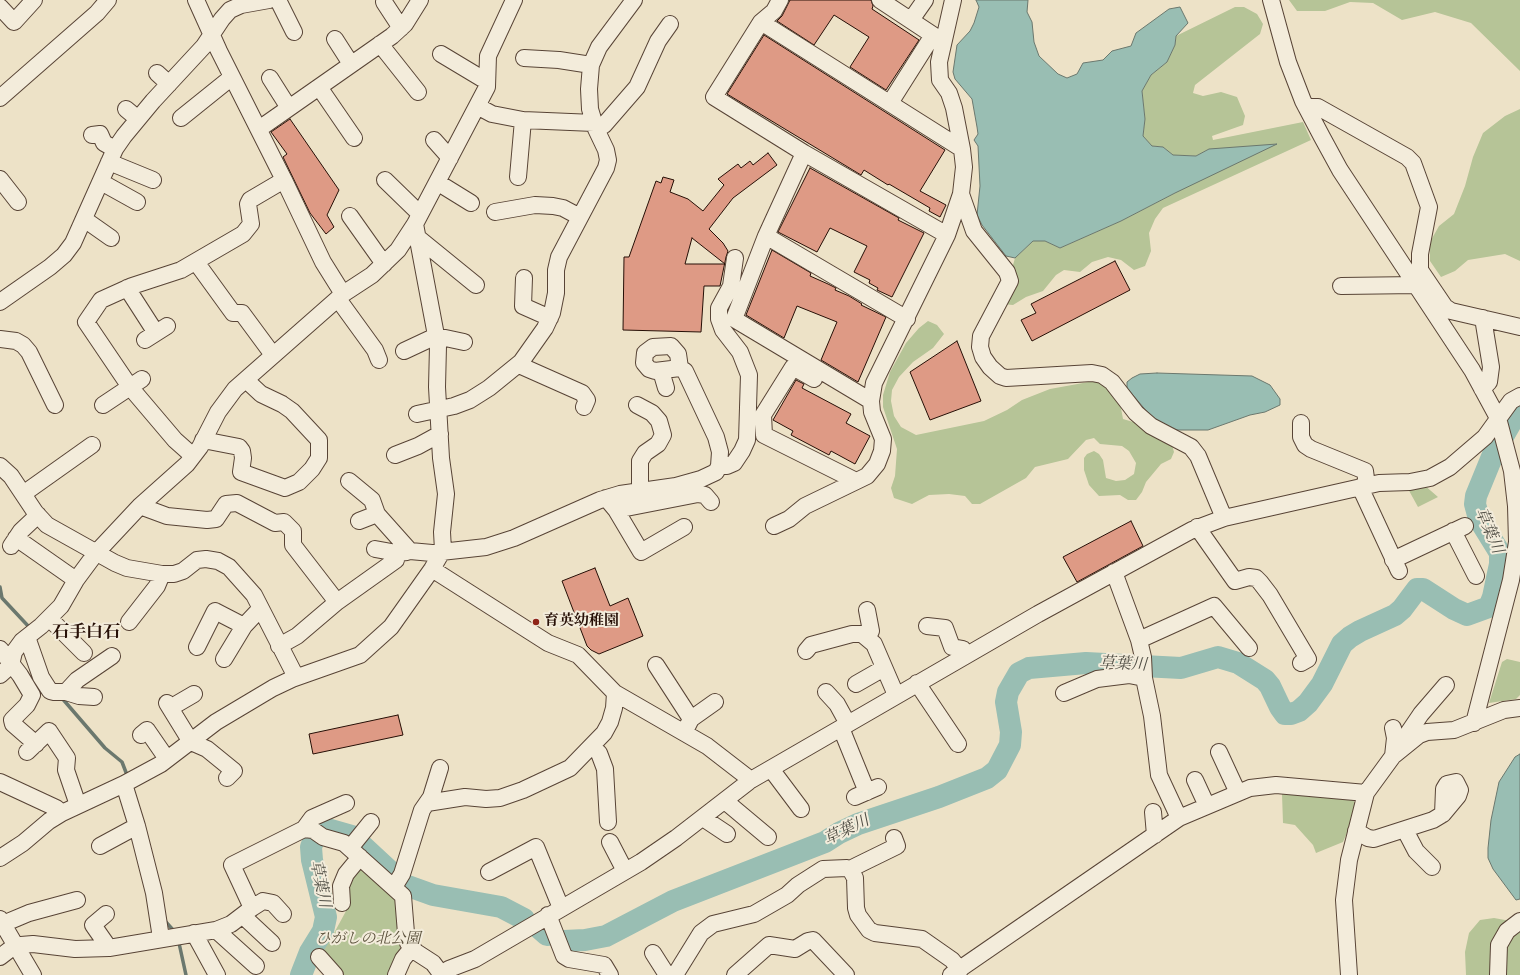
<!DOCTYPE html>
<html>
<head>
<meta charset="utf-8">
<style>
  body { margin:0 }
  canvas { display:block; background:#ede2c7 }
</style>
</head>
<body>
<canvas width="1520" height="975"></canvas>
<script>
const g = document.querySelector('canvas').getContext('2d');
g.lineJoin = 'round';
function fillPath(path, color) { g.fillStyle = color; g.fill(path, 'evenodd'); }
const toPath = rows => new Path2D(rows.map(r => 'M' + r).join(''));
function trace(path, color, width, dash) { g.strokeStyle = color; g.lineWidth = width; g.lineCap = dash ? 'butt' : 'round'; g.setLineDash(dash || []); g.stroke(path); }
function write(font, color, halo, rows, align = 'center') {
  g.font = font + ' "IM FELL Double Pica","Noto Serif JP",serif'; g.lineWidth = 4; g.setLineDash([]); g.textBaseline = 'middle'; g.strokeStyle = halo; g.fillStyle = color; for (const [text, x, y, turn = 0] of rows) {
    g.save(); g.translate(x, y); g.rotate((+turn || 0) * Math.PI / 180); g.textAlign = isNaN(turn) ? turn : align; if (halo) g.strokeText(text, 0, 0); g.fillText(text, 0, 0); g.restore();
  }
}
fillPath(toPath([
  [1289,0,1520,0,1520,71,1471,23,1435,12,1402,20,1373,3,1350,2,1325,11,1297,11],
  [1235,7,1244,7,1257,14,1263,24,1260,34,1195,85,1193,93,1203,96,1221,92,1237,97,1245,116,1243,125,1212,136,1213,140,1303,122,1311,140,1163,208,1155,219,1149,233,1151,251,1145,266,1134,270,1121,260,1108,257,1092,262,1080,272,1064,270,1056,275,1043,291,1026,297,1013,305,1002,304,1015,258,1033,241,1045,241,1060,248,1121,221,1175,193,1209,149,1196,156,1173,155,1163,147,1152,146,1143,136,1145,119,1142,91,1151,75,1167,62,1175,45,1176,36],
  [1520,109,1520,261,1505,254,1468,260,1455,271,1441,277,1430,261,1430,242,1439,226,1454,214,1465,186,1473,157,1483,133,1505,116],
  [928,321,937,325,944,334,933,348,913,362,899,377,892,390,891,401,894,416,901,427,916,435,984,421,1007,410,1022,400,1050,389,1094,381,1103,385,1120,403,1123,419,1140,424,1172,445,1174,452,1171,459,1161,464,1146,482,1142,492,1136,500,1128,500,1120,495,1099,496,1089,485,1084,470,1084,458,1087,454,1094,451,1099,454,1103,460,1106,478,1116,481,1125,480,1134,474,1136,463,1129,451,1122,446,1100,444,1094,438,1086,440,1068,459,1035,467,1026,478,980,504,972,504,965,496,949,494,929,495,912,504,894,498,891,488,895,476,897,449,883,407,883,395,890,372,906,343,919,328],
  [1423,484,1438,497,1418,507,1407,487],
  [1507,659,1520,662,1520,695,1516,699,1489,703,1502,662],
  [1290,793,1349,797,1353,800,1356,804,1353,824,1349,828,1343,842,1316,853,1313,845,1295,825,1283,823,1282,794],
  [362,864,401,898,402,937,400,949,398,960,389,975,342,975,321,951,333,935,346,911,345,888],
  [1494,918,1516,922,1520,920,1520,975,1466,975,1465,952,1469,933,1480,920]
]), '#b6c497');
const water = toPath([
  [976,0,1028,0,1027,12,1032,22,1034,42,1039,56,1058,74,1067,78,1077,74,1083,63,1103,60,1112,51,1131,46,1136,33,1169,9,1180,7,1188,23,1176,36,1175,45,1167,62,1151,75,1142,91,1145,119,1143,136,1152,146,1163,147,1173,155,1196,156,1209,149,1277,144,1175,193,1121,221,1060,248,1045,241,1033,241,1015,258,1006,256,982,225,977,215,980,186,978,146,974,140,978,134,977,127,972,99,955,79,953,72,957,45,970,31,974,23,979,7,976,0],
  [1157,373,1252,376,1270,385,1280,399,1280,405,1265,412,1250,415,1208,430,1168,430,1159,426,1127,388,1127,382,1132,378,1140,374,1157,373],
  [1520,754,1520,899,1516,900,1493,869,1488,858,1488,848,1491,820,1499,782,1515,757,1520,754]
]);
fillPath(water, '#99beb3');
trace(water, '#6b786e', 1);
trace(toPath([
  [0,587,2,598,30,628],
  [61,697,105,748,122,762,127,775],
  [165,921,174,931],
  [179,943,186,975]
]), '#6b786e', 3.5);
trace(toPath([
  [408,886,433,895,501,907,524,919],
  [539,928,547,935],
  [564,941,585,940,606,936,673,901,825,842,839,833,858,824,939,797,987,778,997,770,1010,745,1011,732,1006,702,1008,692,1019,673,1029,668,1086,663,1181,668,1218,657,1238,663,1265,680,1270,686,1280,707,1285,714,1291,714,1299,711,1308,703,1322,684,1342,644,1350,637,1360,631,1395,615,1402,609,1417,589,1423,589,1454,609,1467,615,1489,607,1493,597,1500,564,1500,553,1479,519,1475,504,1476,496,1494,452,1520,407],
  [301,975,310,952,323,931,326,917,312,860,311,847,314,839,324,828,352,836,393,874]
]), '#99beb3', 22);
const building = toPath([
  [790,0,871,0,873,6,872,9,919,40,886,90,850,67,869,37,834,15,814,45,777,21,782,16,790,0],
  [764,35,945,150,920,191,946,205,940,217,929,211,930,208,889,184,888,185,864,170,861,175,727,94,764,35],
  [290,119,339,190,327,215,334,227,326,234,310,213,283,157,287,154,271,132,290,119],
  [768,153,777,165,733,198,709,229,723,243,728,251,726,257,720,286,704,286,701,332,623,330,624,257,629,257,656,181,661,183,663,177,674,180,670,192,688,199,703,211,724,185,718,179,738,164,741,168,750,161,753,165,768,153],
  [692,238,725,264,685,264,692,238],
  [810,168,899,218,898,220,924,233,892,297,877,290,878,288,869,283,870,280,854,272,867,246,830,228,817,252,778,232,810,168],
  [772,250,811,273,810,276,828,284,836,288,835,290,849,296,862,304,861,305,886,317,858,382,821,360,837,322,797,306,784,338,746,315,772,250],
  [1115,261,1130,290,1032,341,1021,320,1036,313,1031,304,1115,261],
  [957,341,981,401,930,420,910,372,957,341],
  [796,380,804,384,802,388,851,414,846,423,870,436,855,464,831,451,829,455,791,435,793,431,773,420,796,380],
  [1131,521,1143,546,1077,582,1063,557,1131,521],
  [595,568,610,606,628,598,643,636,599,654,591,650,587,646,562,581,595,568],
  [398,715,403,735,313,754,309,734,398,715]
]);
fillPath(building, '#de9a85');
trace(building, '#260f06', 1);
const minor = toPath([
  [196,0,219,51,284,180,323,262,343,294],
  [278,0,294,32],
  [780,0,774,11,761,22,714,97,804,153,947,235],
  [880,0,942,41],
  [1271,0,1288,62,1303,101,1322,137,1340,170,1472,370,1498,418,1512,471,1516,506,1517,542,1511,580,1474,723],
  [384,2,401,28],
  [0,7,14,22,34,0],
  [911,20,925,0],
  [761,22,962,149],
  [335,39,351,64],
  [380,44,418,92],
  [441,54,481,78,487,79],
  [524,58,559,60,591,65],
  [157,73,169,84],
  [270,78,289,108],
  [319,87,354,138],
  [0,98,97,13,108,0],
  [890,103,933,35],
  [477,106,492,114,523,120,594,123],
  [1306,107,1318,107,1407,157,1413,163,1429,207,1420,254,1420,270,1445,307,1451,311,1520,327],
  [126,109,138,119],
  [181,118,232,77],
  [259,129,392,36,405,24,420,0],
  [596,129,604,125,637,87,658,41,670,24],
  [92,135,100,134,104,143,115,149],
  [434,140,450,158],
  [804,153,766,236,734,319,871,401],
  [109,162,153,180],
  [518,177,523,120],
  [0,179,18,202],
  [385,180,420,214],
  [101,182,137,202],
  [437,182,471,203],
  [961,194,974,231,1007,272,1010,281,981,336,980,347,983,357,990,367,1000,376,1006,378,1092,373,1102,375,1112,382,1136,413,1151,426,1191,447,1198,456,1224,518],
  [495,212,535,205,553,206,563,208,580,217],
  [350,216,384,264],
  [84,219,111,238],
  [766,236,907,319],
  [417,237,476,285],
  [196,262,233,313,242,313,273,355],
  [524,278,523,306,550,318],
  [1341,286,1417,285],
  [127,288,156,333],
  [338,299,375,350,379,360],
  [0,302,50,267,64,255,73,243,115,149,124,136,153,101,204,46,222,19,230,10,241,5,269,0],
  [0,339,16,341,23,345,29,352,55,405],
  [145,340,167,326],
  [404,351,436,336,464,342],
  [519,365,582,393,587,400,584,407],
  [661,371,666,388],
  [814,379,793,367,763,415,764,435,856,481],
  [1482,389,1489,382,1491,367,1483,318],
  [103,405,142,379],
  [637,405,652,413,659,421,663,435,658,444,645,453,640,461,640,492],
  [417,414,454,406,470,400,489,388,521,362,545,328,552,313,556,293,556,270,559,257,606,168,608,160,606,150,596,129,590,109,589,89,591,65,599,47,634,0],
  [1301,423,1301,437,1305,445,1311,449,1365,471,1367,486],
  [203,440,239,447,242,451,243,458,241,472,285,488,299,482,312,469,319,458,319,440,292,411,282,404,261,394,246,380],
  [395,455,418,446,440,434],
  [193,456,175,440,130,387,86,322,101,300,132,286,181,270,243,234,251,224,248,204,250,200,284,180],
  [0,466,11,476,35,512,47,525,115,563,127,568,162,574,174,574,183,571,197,560,206,559,218,561,229,567,254,595,296,677],
  [719,466,727,466,734,463,742,451,747,440,749,375,740,352,723,330,719,319,719,308,731,286,735,258],
  [349,481,372,500,377,514,410,551,432,553,486,547,514,538,600,500,620,494,676,486,701,479,716,472,719,466,720,452,716,437,685,371,680,368,655,371,649,369,644,363,645,353,653,347,671,346,678,354,680,368],
  [1360,487,1399,571],
  [23,494,92,445],
  [606,498,616,510,641,552,684,527],
  [140,506,167,516,207,520,216,519,226,504,237,503,275,523,284,522,293,531,293,545,337,602],
  [616,510,698,494,705,495,711,502],
  [359,521,377,514],
  [774,526,789,519,805,506,867,476,877,464,882,451,883,439,872,412,871,401,874,383,947,235,961,194,964,167,962,149,954,108,949,93,940,80,939,62,953,0],
  [1197,527,1235,581,1249,577,1256,578,1260,582,1270,595,1308,659,1301,663],
  [1453,531,1476,576],
  [16,538,76,580],
  [11,546,21,531,38,515],
  [375,549,397,553,407,552],
  [1393,560,1465,526],
  [432,569,548,643,578,655,615,693,707,746,751,780],
  [1114,572,1139,640,1143,657,1144,678,1152,716,1159,775,1179,818],
  [867,610,871,631,868,637],
  [49,618,84,653],
  [129,622,157,586,162,574],
  [927,626,945,628,952,647,963,649,966,654],
  [27,637,41,677,50,691,54,692,66,692,77,680,112,656],
  [1139,640,1214,606,1249,648],
  [279,646,297,636,337,602,396,560,397,553],
  [197,647,215,611,244,626],
  [0,649,20,675,32,695,27,705,12,720,13,724,36,744],
  [806,651,811,645,852,634,862,634,874,644,896,695],
  [224,659,244,626,260,609],
  [656,665,691,719],
  [0,675,11,665,14,652,22,641,41,626,61,606,76,580,96,553,140,506,187,464,200,447,218,412,235,389,343,294,372,275,398,250,415,224,487,87,488,56,514,0],
  [917,683,958,744],
  [856,684,884,668],
  [66,692,79,696,94,697],
  [826,692,837,704,848,724],
  [1064,693,1097,679,1129,675,1144,678],
  [167,703,191,742,207,749,234,771,227,778],
  [170,708,194,694],
  [841,728,867,792],
  [1393,728,1395,738,1393,756],
  [686,729,691,719,715,702],
  [141,735,147,730,167,759],
  [1402,742,1421,714,1446,685],
  [592,747,599,753,605,769,608,822],
  [27,752,49,731,67,758,66,770,78,805],
  [1219,752,1238,793],
  [771,769,801,809],
  [1195,780,1207,806],
  [0,782,56,808,62,813],
  [124,784,137,826,154,893,161,938],
  [855,797,878,787],
  [725,801,768,837],
  [427,803,465,797,486,799,500,798,523,790,570,768,604,733,610,722,614,708,615,693],
  [1153,812,1155,835],
  [703,818,727,834],
  [304,829,312,818,346,803],
  [1405,830,1416,851,1432,867],
  [1356,831,1368,838,1374,839,1433,820,1443,814,1458,796,1460,790,1456,782,1447,784,1444,789,1443,814],
  [610,842,625,871],
  [100,846,137,826],
  [350,848,371,822],
  [0,858,23,843,49,821,62,813,124,784,161,764,216,722,273,688,292,679,360,655,391,627,432,569,443,550,442,532,446,494,441,458,437,387,438,346,415,224],
  [850,869,897,846,894,838],
  [489,872,536,847,561,908],
  [394,887,402,874,422,810,431,797,440,768],
  [342,903,341,886,346,874,360,857],
  [252,908,263,901,273,903,283,914],
  [106,914,93,925,109,948],
  [548,915,564,956,569,959,604,965,610,975],
  [243,916,272,943],
  [0,919,33,975],
  [3,924,29,913,77,900],
  [216,930,256,966],
  [194,933,217,975],
  [653,953,667,975],
  [0,957,13,947,21,945,33,944,75,949,109,948,216,930,231,924,252,908,232,865,304,829,313,830,323,837,344,843,403,896,406,933,408,943,416,952,433,963,442,975],
  [319,957,335,975],
  [396,975,403,959,412,948],
  [441,975,449,969,475,959,641,862,676,838,751,780,1038,614,1192,530,1224,518,1379,483,1410,482,1430,478,1450,467,1485,437,1511,401,1520,396],
  [675,975,701,933,713,924,754,914,787,895,798,885,823,869,847,868,850,869,855,878,856,908,858,915,869,930,875,933,922,939,952,960,960,970],
  [735,975,769,945,795,949,808,941,813,940,846,975],
  [951,975,1179,818,1250,788,1276,785,1366,793],
  [1349,975,1344,900,1349,860,1366,793,1393,756,1419,735,1427,732,1454,730,1504,710,1520,708],
  [1498,975,1499,945,1507,931,1520,921]
]);
trace(minor, '#584436', 18);
trace(minor, '#f3ecdb', 16);
for (const [x, y, r, color] of [
  [536,622,4,"#8f2418"]
]) { const dot = new Path2D(); dot.arc(x, y, r, 0, 2 * Math.PI); g.fillStyle = color; g.fill(dot); trace(dot, '#f3ecdb', 1.5); }
write('bold 15px', '#260f06', '#f3ecdb', [
  ["育英幼稚園",544,622]
], 'left');
write('italic 15px', '#584e39', '#f3ecdb', [
  ["ひがしの北公園",368,940]
]);
write('italic 16px', '#4e4c43', '#f3ecdb', [
  ["草葉川",1488,531,67],
  ["草葉川",1123,665,3],
  ["草葉川",847,831,-26],
  ["草葉川",319,884,78]
]);
write('bold 17px', '#260f06', '#f3ecdb', [
  ["石手白石",86,633]
]);
</script>
</body>
</html>
